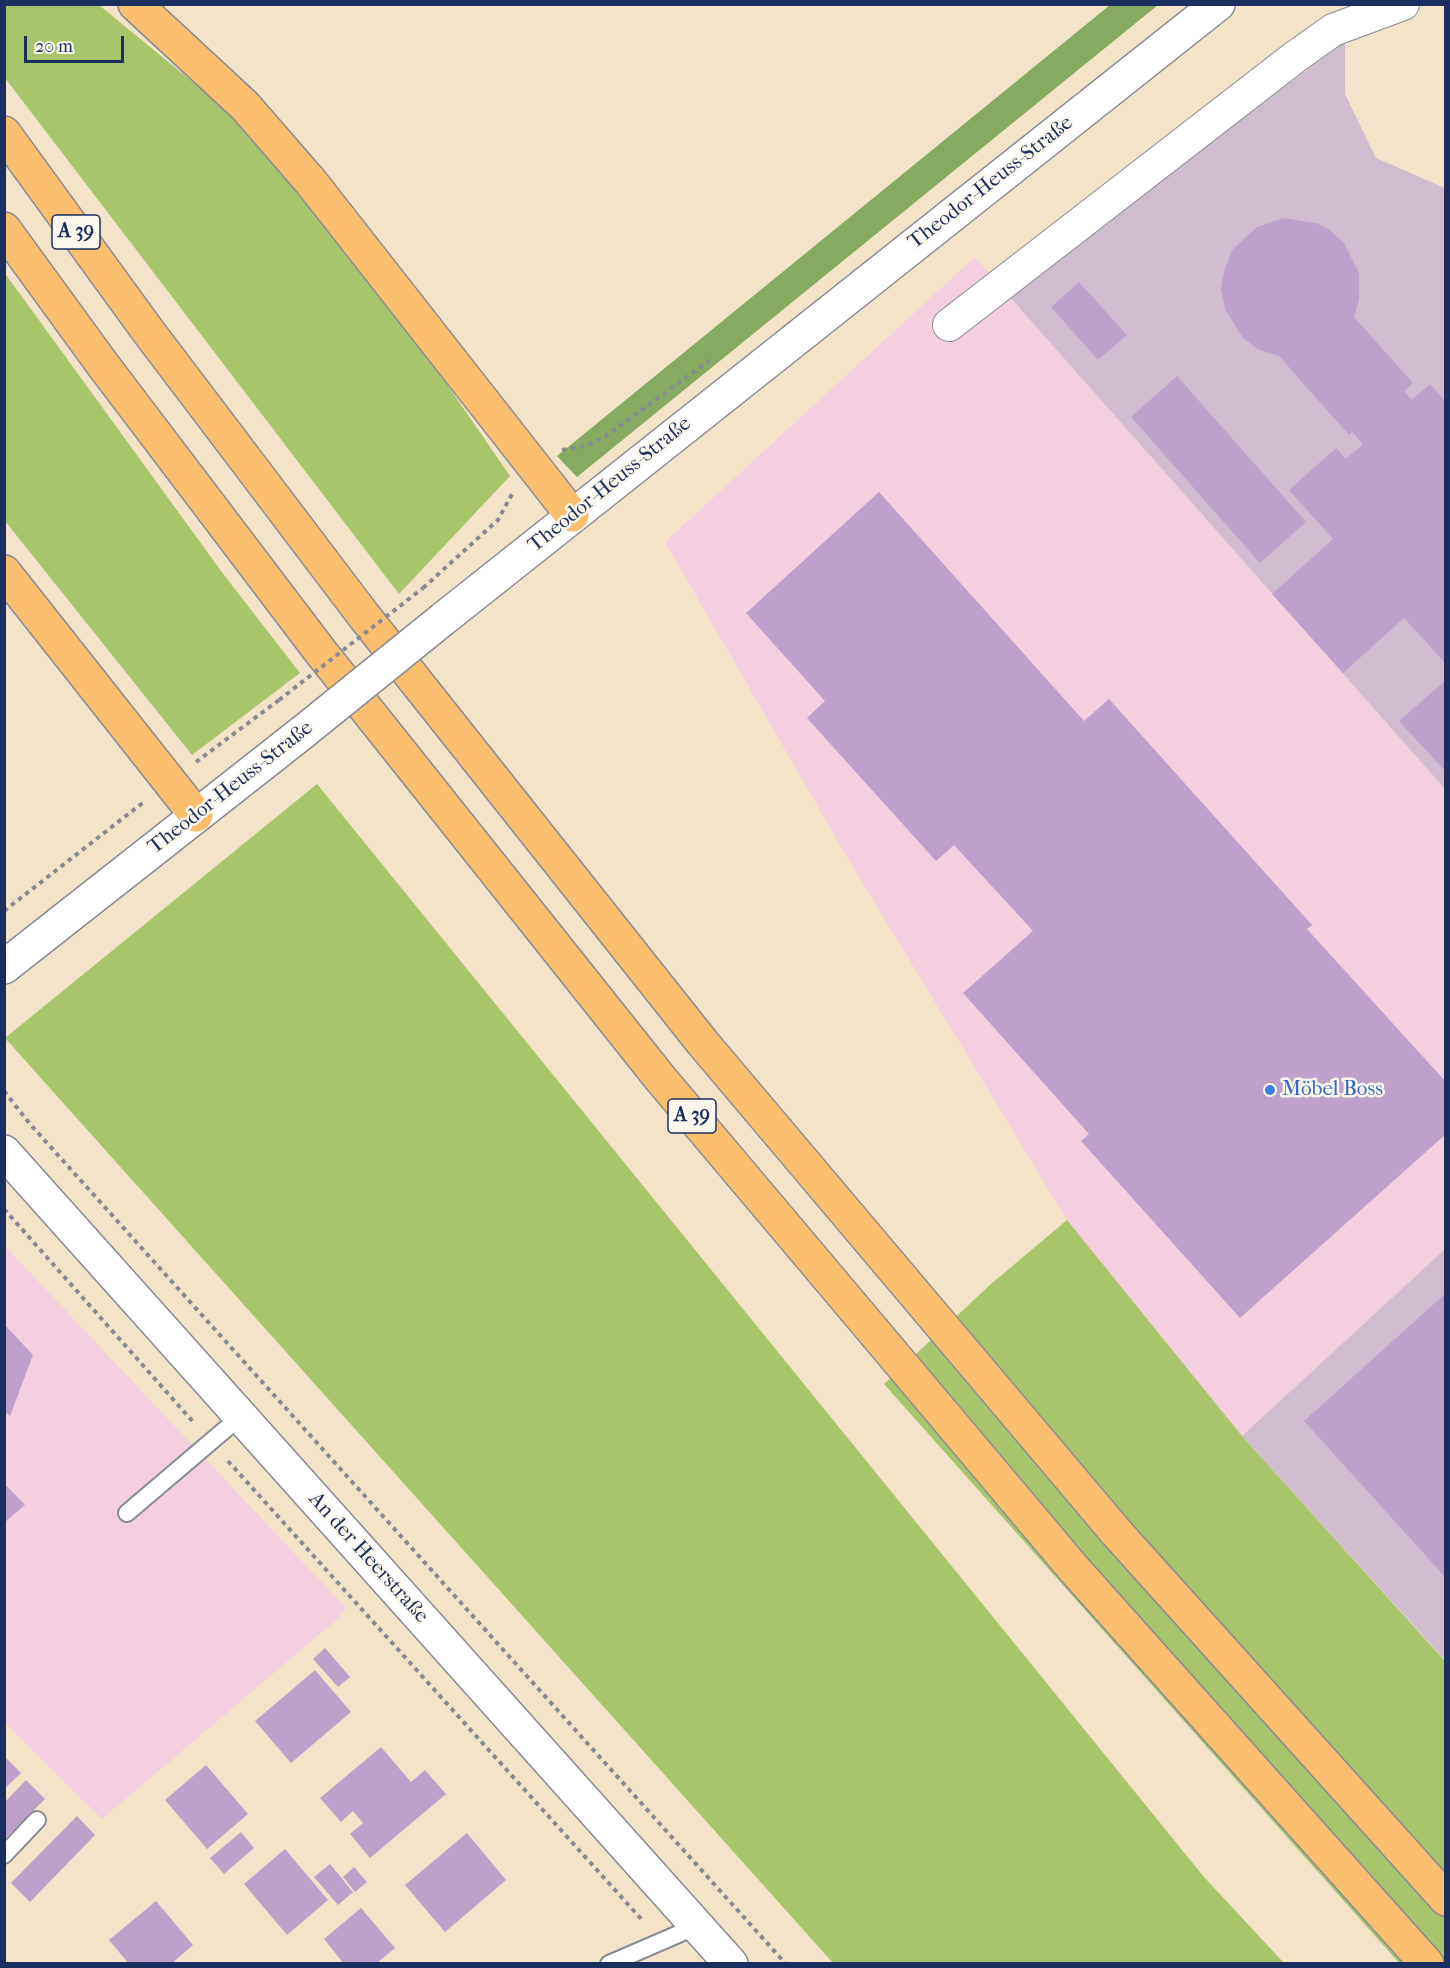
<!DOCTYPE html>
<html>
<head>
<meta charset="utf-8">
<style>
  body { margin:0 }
  #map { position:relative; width:1450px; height:1968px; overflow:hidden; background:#f3e4c9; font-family:"IM FELL French Canon",serif }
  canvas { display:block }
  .frame { position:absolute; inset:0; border:6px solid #1b2f5e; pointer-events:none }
  .scale { position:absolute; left:24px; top:36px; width:100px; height:27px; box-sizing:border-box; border:3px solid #1b2f5e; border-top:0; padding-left:8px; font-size:18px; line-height:21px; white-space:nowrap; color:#1b2f5e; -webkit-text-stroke:4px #fbf7ec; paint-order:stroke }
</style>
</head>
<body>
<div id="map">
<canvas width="1450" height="1968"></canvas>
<div class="frame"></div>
<div class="scale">20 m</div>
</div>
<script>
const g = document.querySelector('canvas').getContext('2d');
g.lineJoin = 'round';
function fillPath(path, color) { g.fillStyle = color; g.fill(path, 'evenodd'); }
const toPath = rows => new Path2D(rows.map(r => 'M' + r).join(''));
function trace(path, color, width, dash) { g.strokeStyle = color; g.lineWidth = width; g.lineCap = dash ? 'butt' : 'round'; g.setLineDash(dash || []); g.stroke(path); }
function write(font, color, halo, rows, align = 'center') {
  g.font = font + ' "IM FELL French Canon",serif'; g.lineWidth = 5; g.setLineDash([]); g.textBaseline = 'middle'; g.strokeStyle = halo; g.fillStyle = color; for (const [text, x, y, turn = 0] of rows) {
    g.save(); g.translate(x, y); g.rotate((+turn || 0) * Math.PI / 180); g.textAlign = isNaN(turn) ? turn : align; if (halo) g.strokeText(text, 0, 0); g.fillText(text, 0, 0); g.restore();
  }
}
fillPath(toPath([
  [975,257,1445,789,1445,1249,1242,1436,1067,1220,847,857,665,542],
  [4,1245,346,1608,335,1621,102,1819,5,1723]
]), '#f3cfe0');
fillPath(toPath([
  [1345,41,1345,94,1376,158,1445,188,1445,789,1009,296],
  [1445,1249,1445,1660,1242,1436]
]), '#cfbdcf');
fillPath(toPath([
  [4,5,99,5,299,169,510,476,399,594,5,78],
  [4,272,224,575,300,673,192,755,5,521],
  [317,784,1204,1877,1284,1963,833,1963,5,1038],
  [1067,1220,1242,1436,1445,1661,1445,1963,1399,1963,884,1384,991,1284]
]), '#a9c56c');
fillPath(toPath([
  [1110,5,1158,5,577,477,557,456]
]), '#86aa60');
fillPath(toPath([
  [1283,218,1316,223,1329,229,1344,243,1359,273,1359,300,1354,317,1413,383,1404,391,1412,400,1430,384,1446,402,1446,664,1404,618,1343,673,1272,594,1333,539,1289,490,1336,448,1346,459,1363,444,1352,432,1349,435,1279,356,1259,350,1243,338,1225,309,1221,289,1223,275,1232,250,1257,227],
  [1079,282,1127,335,1098,360,1051,307],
  [1177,376,1306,522,1260,563,1131,417],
  [879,492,1084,721,1109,699,1312,925,1307,929,1446,1082,1446,1134,1240,1318,1081,1141,1089,1134,963,993,1033,931,954,845,936,861,807,718,825,701,746,613],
  [1446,680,1446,772,1399,721],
  [1446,1293,1446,1578,1304,1421],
  [4,1324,33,1355,10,1416,4,1411],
  [4,1483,25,1505,4,1523],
  [325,1648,350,1677,338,1687,313,1659],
  [315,1670,351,1712,291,1763,255,1721],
  [381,1747,411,1782,425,1770,446,1794,370,1858,350,1834,363,1823,353,1811,341,1822,320,1798],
  [4,1756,21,1773,4,1789],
  [206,1765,248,1814,207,1849,165,1800],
  [26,1780,45,1799,4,1840,4,1803],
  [77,1816,95,1835,30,1902,11,1883],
  [241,1832,254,1848,224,1874,210,1858],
  [467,1833,506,1880,445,1932,405,1885],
  [285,1849,328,1900,287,1935,244,1884],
  [330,1864,353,1892,338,1905,314,1877],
  [354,1867,367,1882,355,1892,343,1877],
  [156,1901,193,1945,171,1964,129,1964,109,1940],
  [361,1908,395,1948,376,1964,344,1964,324,1939]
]), '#bda1cb');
const service = toPath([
  [127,1513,241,1416],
  [4,1855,37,1820],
  [609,1964,697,1926]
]);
const minor = toPath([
  [949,325,1295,57,1333,30,1403,4]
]);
const tertiary = toPath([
  [443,619,1218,4],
  [4,967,303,732],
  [4,1152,731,1964]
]);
const motorway = toPath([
  [135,4,245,106,311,182,572,515],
  [4,133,148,331,364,616,702,1042,1116,1532,1446,1899],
  [4,229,103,365,320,651,660,1078,1074,1569,1427,1964],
  [4,572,196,815]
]);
trace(service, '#878a94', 20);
trace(minor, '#878a94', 34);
trace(tertiary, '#878a94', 36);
trace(motorway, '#878a94', 36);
trace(toPath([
  [562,450,585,446,603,438,710,360],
  [423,588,498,520,512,494],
  [196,762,279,700],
  [4,911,145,801],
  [4,1091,30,1124,786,1964],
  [4,1209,195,1424],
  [228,1461,643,1921]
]), '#878a94', 4, [4.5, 4.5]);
trace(service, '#fff', 16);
trace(minor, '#fff', 32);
trace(tertiary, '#fff', 33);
trace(motorway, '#fbbe6e', 33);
const tertiaryBridge = toPath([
  [303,732,443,619]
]);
trace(tertiaryBridge, '#878a94', 36, []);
trace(toPath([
  [279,700,423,588]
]), '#878a94', 4, [4.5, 4.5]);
trace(tertiaryBridge, '#fff', 33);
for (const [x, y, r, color] of [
  [1270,1090,6,"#3f7fe0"]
]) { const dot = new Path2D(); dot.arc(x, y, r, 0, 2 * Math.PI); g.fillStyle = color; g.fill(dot); trace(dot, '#fbf7ec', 2); }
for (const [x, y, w] of [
  [76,232,48],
  [692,1116,48]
]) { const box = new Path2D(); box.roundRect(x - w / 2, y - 17, w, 34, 4.5); g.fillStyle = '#fbf7ec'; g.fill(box); trace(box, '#1b2f5e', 1.5); }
write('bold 20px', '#1b2f5e', null, [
  ["A 39",76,232],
  ["A 39",692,1116]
]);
write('21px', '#1b2f5e', '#fbf7ec', [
  ["Theodor-Heuss-Straße",991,183,-38],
  ["Theodor-Heuss-Straße",610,485,-39],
  ["Theodor-Heuss-Straße",231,788,-38],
  ["An der Heerstraße",368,1558,48]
]);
write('21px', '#366cbe', '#fbf7ec', [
  ["Möbel Boss",1282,1090]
], 'left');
</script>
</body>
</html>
